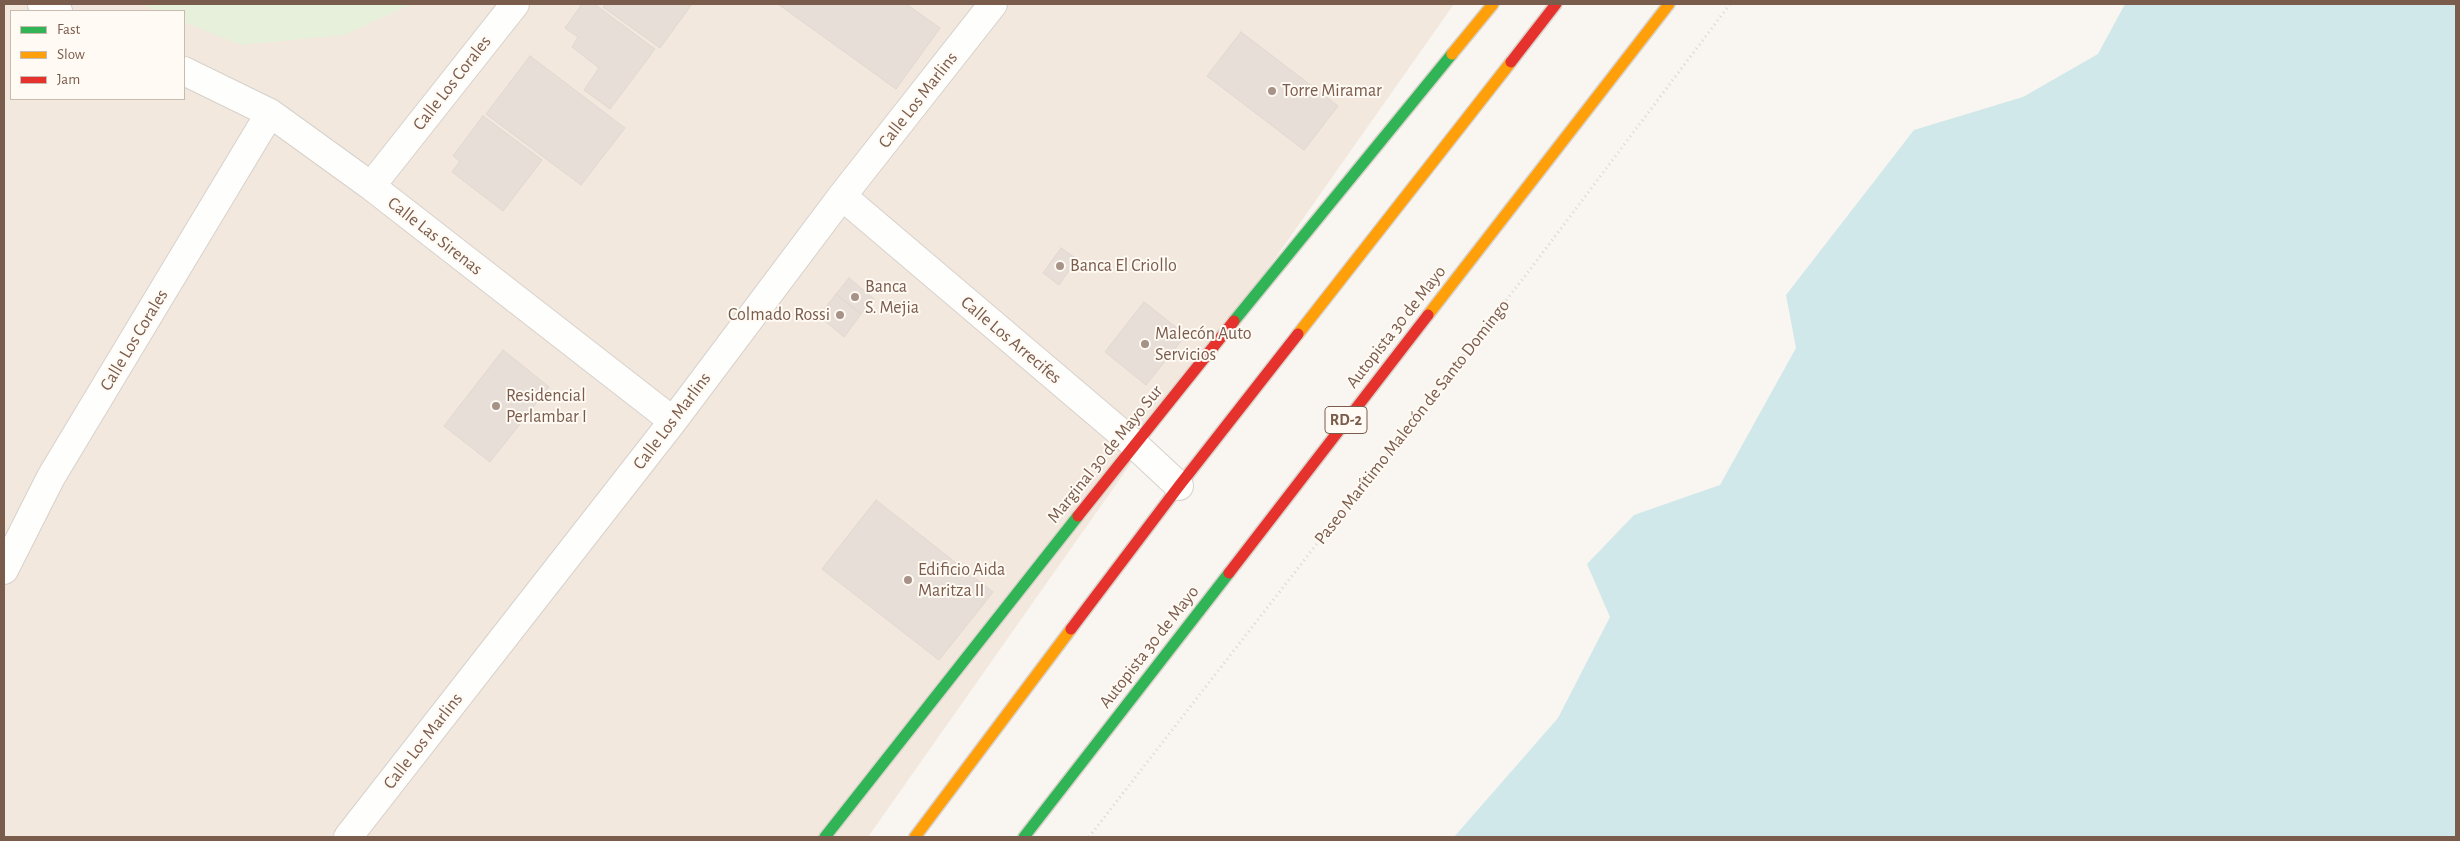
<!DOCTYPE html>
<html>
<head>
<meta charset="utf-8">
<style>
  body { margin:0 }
  #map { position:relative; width:2460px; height:841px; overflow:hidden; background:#f9f5f0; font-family:"Alegreya Sans",sans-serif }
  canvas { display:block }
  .frame { position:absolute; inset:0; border:5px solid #7a5c4d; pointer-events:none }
  .legend { position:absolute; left:10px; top:10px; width:175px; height:90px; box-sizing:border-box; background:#fffaf3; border:1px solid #cabbb1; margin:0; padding:6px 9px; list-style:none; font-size:15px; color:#7a5c4d }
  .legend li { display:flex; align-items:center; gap:10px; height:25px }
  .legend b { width:25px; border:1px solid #cabbb1 }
</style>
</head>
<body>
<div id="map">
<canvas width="2460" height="841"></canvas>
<div class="frame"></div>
<ul class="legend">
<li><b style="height:6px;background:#30b455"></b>Fast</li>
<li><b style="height:6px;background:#ff9f0a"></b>Slow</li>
<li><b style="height:6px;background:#e5322d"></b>Jam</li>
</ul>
</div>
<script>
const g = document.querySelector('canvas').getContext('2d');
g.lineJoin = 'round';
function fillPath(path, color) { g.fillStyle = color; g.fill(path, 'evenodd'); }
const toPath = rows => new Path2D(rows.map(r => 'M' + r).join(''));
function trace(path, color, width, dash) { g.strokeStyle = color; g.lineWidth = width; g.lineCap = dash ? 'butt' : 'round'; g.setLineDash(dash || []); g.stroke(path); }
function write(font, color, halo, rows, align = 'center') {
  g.font = font + ' "Alegreya Sans",sans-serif'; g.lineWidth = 4; g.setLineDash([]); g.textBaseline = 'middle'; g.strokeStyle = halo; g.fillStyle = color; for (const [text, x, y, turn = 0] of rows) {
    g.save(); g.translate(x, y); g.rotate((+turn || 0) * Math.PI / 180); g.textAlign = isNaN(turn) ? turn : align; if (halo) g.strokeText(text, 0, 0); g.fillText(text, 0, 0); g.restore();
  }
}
fillPath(toPath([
  [4,4,1454,4,868,837,4,837],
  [11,11,184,11,184,99,11,99]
]), '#f2e8de');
fillPath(toPath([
  [140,4,412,4,344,35,241,45,184,22,184,11,158,11]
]), '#e7f0db');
fillPath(toPath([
  [2125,4,2456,4,2456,837,1454,837,1558,718,1610,617,1587,564,1634,515,1720,485,1796,348,1786,295,1914,130,2023,97,2098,54]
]), '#d0e8ea');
const building = toPath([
  [582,4,594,4,655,49,610,109,584,90,599,68,572,47,578,37,565,28,582,4],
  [606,4,692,4,660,48,603,7,606,4],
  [778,4,906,4,940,28,896,89,778,4],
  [1241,32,1338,106,1304,150,1207,76,1241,32],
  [530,56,625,128,581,185,486,114,530,56],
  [483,116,542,160,503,211,452,172,460,161,453,156,483,116],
  [1061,248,1077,259,1059,285,1043,273,1061,248],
  [849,278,874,299,861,314,836,294,849,278],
  [836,294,861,314,844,337,819,316,836,294],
  [1144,302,1186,335,1146,385,1105,352,1144,302],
  [503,350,549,387,490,462,444,426,503,350],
  [876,500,993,592,939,660,822,569,876,500]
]);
fillPath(building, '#e6ded7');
trace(building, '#e2d8d2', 1);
const street = toPath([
  [42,4,58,11],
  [184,71,270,113,371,186,673,421],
  [371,186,515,4],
  [842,196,1134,444,1179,486],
  [4,570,51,477,270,113],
  [348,837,673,421,842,196,993,4]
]);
const fast = toPath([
  [1234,321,1452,54],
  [825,837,1078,516],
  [1024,837,1229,573]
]);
const slow = toPath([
  [1452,54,1493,4],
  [1428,315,1669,4],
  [1298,334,1511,62],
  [915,837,1071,629]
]);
const jam = toPath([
  [1511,62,1556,4],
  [1078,516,1234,321],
  [1229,573,1428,315],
  [1071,629,1179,486,1298,334]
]);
trace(street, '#d7d1cb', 30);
trace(fast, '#d9d2cb', 14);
trace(slow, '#d9d2cb', 14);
trace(jam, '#d9d2cb', 14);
trace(toPath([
  [1089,837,1532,267,1730,4]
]), '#dcd5d0', 3, [1, 4]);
trace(street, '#fefefd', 28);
trace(fast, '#30b455', 11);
trace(slow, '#ff9f0a', 11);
trace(jam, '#e5322d', 11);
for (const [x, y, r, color] of [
  [1272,91,5,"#a69286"],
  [1060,266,5,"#a69286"],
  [855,297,5,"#a69286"],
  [840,315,5,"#a69286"],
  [1145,344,5,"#a69286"],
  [496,406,5,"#a69286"],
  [908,580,5,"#a69286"]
]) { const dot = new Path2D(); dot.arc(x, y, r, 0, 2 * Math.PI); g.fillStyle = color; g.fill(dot); trace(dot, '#fffaf3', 2); }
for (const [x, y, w] of [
  [1346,420,42]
]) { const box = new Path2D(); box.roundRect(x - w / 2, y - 13.5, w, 27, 4); g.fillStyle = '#fffaf3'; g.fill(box); trace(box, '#7a5c4d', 1); }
write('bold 16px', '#7a5c4d', null, [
  ["RD-2",1346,420]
]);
write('18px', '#7a5c4d', '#fffaf3', [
  ["Calle Los Corales",452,83,-52],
  ["Calle Los Marlins",918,100,-52],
  ["Calle Las Sirenas",435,236,38],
  ["Autopista 30 de Mayo",1396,327,-52],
  ["Calle Los Corales",134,340,-59],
  ["Calle Los Arrecifes",1011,340,40],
  ["Calle Los Marlins",672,421,-53],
  ["Paseo Marítimo Malecón de Santo Domingo",1412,422,-52],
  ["Marginal 30 de Mayo Sur",1105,454,-51],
  ["Autopista 30 de Mayo",1149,647,-52],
  ["Calle Los Marlins",423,741,-52]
]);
write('18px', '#7a5c4d', '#fffaf3', [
  ["Torre Miramar",1282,91],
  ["Banca El Criollo",1070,266],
  ["Banca",865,287],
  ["S. Mejia",865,308],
  ["Colmado Rossi",830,315,"right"],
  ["Malecón Auto",1155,334],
  ["Servicios",1155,355],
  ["Residencial",506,396],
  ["Perlambar I",506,417],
  ["Edificio Aida",918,570],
  ["Maritza II",918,591]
], 'left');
</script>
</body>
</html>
